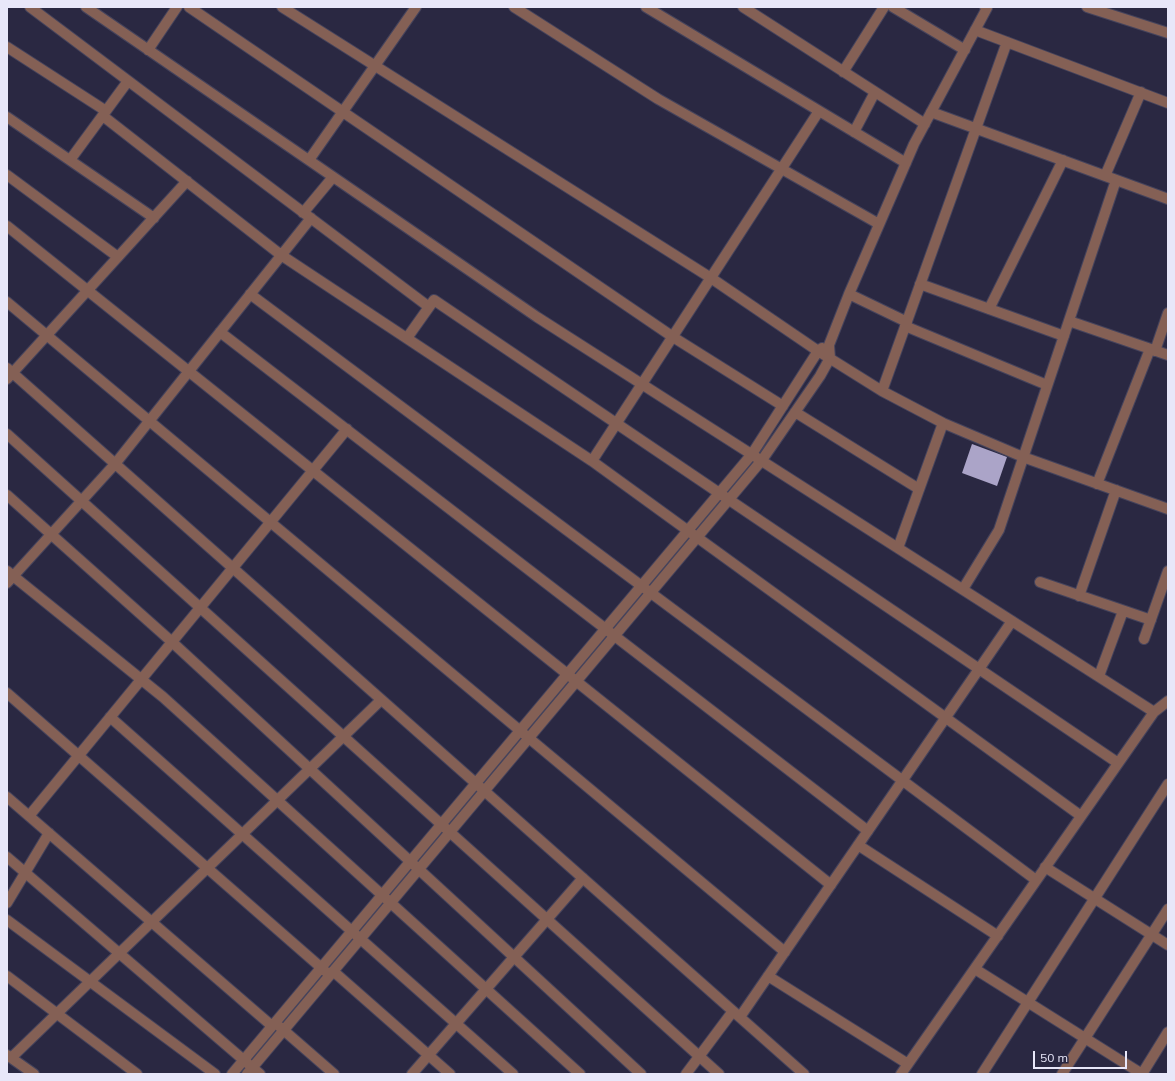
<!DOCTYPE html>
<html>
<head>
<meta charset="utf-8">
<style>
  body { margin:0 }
  #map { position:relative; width:1175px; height:1081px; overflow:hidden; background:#2a2842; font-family:Mulish,sans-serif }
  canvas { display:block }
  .frame { position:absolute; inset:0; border:8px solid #e8e7f9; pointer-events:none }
  .scale { position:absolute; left:1033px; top:1051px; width:94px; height:18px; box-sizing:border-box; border:2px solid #e8e7f9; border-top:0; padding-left:5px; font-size:12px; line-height:14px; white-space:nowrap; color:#e8e7f9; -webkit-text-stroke:3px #2a2842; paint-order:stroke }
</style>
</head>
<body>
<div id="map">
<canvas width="1175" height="1081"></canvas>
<div class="frame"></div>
<div class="scale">50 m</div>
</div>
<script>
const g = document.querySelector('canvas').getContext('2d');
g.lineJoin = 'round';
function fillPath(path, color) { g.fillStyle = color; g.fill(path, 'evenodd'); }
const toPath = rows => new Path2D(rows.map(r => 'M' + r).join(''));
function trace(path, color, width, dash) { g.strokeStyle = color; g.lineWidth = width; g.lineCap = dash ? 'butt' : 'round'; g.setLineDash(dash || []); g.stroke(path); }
fillPath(toPath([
  [972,444,1007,457,997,486,962,473]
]), '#aba4c8');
const minor = toPath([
  [30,7,429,307],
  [86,7,537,317,1154,712],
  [189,7,673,337,783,406],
  [282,7,711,278,818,351,882,391,943,423,1023,457,1168,509],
  [514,7,658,99,879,224],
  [646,7,906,163],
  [743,7,925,124],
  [893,7,965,50],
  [1087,7,1168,33],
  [975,30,1168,103],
  [7,47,106,111],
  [148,50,177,7],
  [843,72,884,7],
  [931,112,1168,199],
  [103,116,281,255,592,461,1081,816],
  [7,117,154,218],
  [854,132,875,92],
  [70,160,128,81],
  [309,160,416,7],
  [7,175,118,257],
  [1105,176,1141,92],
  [303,213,333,177],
  [7,226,831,885],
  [920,284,1064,336],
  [250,294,1036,880],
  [849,294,907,322],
  [7,302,785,952],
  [989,309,1063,160],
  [1069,321,1168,355],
  [905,326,1047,385],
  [220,332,868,831],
  [407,338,434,300,1118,763],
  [1155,351,1168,313],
  [7,368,804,1074],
  [7,379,187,181],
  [882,391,1007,42],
  [795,412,919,489],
  [7,434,719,1074],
  [592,461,819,111],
  [1097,484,1150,349],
  [7,495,172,642,641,1074],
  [898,548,943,423],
  [7,571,163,697,580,1074],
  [1040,582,1151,620],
  [7,583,115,464,311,218],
  [963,589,999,530,1116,180],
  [1079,596,1116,490],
  [1144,639,1168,571],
  [1099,676,1123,611],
  [7,693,325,971],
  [110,717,513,1074],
  [7,797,272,1026],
  [29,816,347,429],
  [858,845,998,936],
  [7,857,260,1074],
  [1045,867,1168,945],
  [7,903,49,833],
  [7,920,215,1074],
  [975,969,1142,1074],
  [333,971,450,1074],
  [7,976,137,1074],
  [768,976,908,1064],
  [740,1017,1012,621],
  [280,1027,334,1074],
  [7,1055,34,1074],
  [11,1058,381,700],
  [232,1074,752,454,818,351,822,348],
  [247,1074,762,460,820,376,830,358,829,345,849,294,914,144,987,8,985,7],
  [412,1074,583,878],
  [686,1074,733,1011],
  [901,1074,1154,712,1168,701],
  [982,1074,1168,784],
  [1062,1074,1168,909],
  [1142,1074,1168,1032]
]);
trace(minor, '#45435c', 12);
trace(minor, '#846055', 10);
</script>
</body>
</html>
